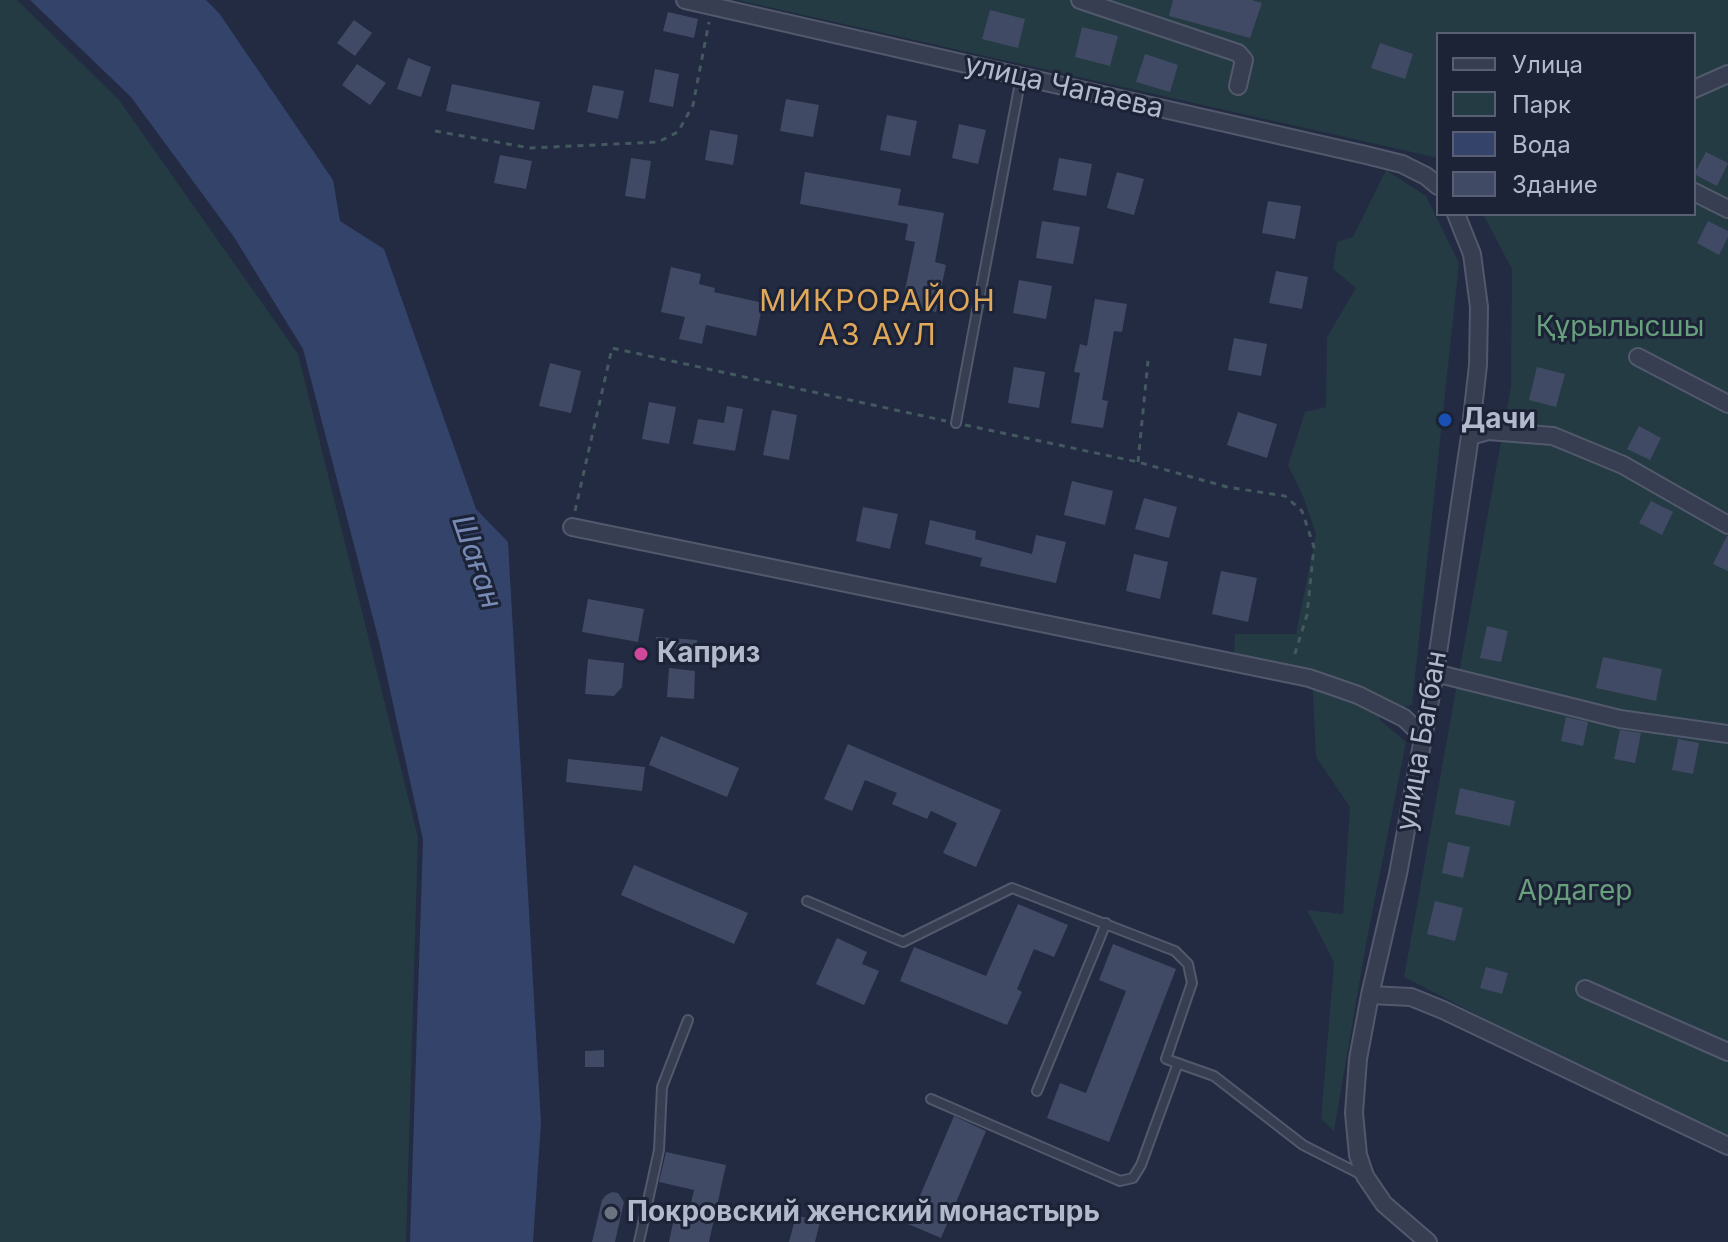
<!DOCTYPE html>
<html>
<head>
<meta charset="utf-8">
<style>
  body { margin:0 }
  #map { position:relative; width:1728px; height:1242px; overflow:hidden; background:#222b42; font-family:Inter,sans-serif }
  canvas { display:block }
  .legend { position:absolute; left:1436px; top:32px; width:260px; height:184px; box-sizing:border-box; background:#1c2336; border:2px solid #585f72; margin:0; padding:10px 14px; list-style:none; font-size:24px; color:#b3b9cc }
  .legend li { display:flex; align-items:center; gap:16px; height:40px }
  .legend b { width:40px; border:2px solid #585f72 }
</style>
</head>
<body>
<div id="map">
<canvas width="1728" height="1242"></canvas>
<ul class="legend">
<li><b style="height:10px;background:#373e51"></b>Улица</li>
<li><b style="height:22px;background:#243b43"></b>Парк</li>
<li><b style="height:22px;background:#34436a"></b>Вода</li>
<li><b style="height:22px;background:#414a64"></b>Здание</li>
</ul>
</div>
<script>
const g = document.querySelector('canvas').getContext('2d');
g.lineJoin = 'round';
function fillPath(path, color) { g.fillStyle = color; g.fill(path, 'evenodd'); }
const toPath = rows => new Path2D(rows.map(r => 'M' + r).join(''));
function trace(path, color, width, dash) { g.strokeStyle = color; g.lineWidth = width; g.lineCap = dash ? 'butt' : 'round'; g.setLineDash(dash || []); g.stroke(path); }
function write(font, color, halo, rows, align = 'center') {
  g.font = font + ' Inter,sans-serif'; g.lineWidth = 6; g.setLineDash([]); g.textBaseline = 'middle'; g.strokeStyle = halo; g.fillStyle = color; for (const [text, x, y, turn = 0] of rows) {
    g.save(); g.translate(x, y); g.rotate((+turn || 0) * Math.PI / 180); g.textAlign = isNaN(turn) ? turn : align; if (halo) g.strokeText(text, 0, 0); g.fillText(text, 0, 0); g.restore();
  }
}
fillPath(toPath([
  [0,0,17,0,119,100,298,354,418,837,406,1242,0,1242],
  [737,0,1728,0,1728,1144,1404,977,1511,386,1512,269,1483,214,1694,214,1694,34,1438,34,1438,158],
  [1386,170,1426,196,1459,263,1412,704,1379,719,1406,742,1366,944,1334,1131,1321,1119,1334,962,1307,910,1343,914,1350,807,1316,757,1312,671,1234,658,1235,634,1296,634,1316,534,1303,496,1288,465,1305,412,1326,407,1327,337,1356,288,1333,269,1337,242,1353,237]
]), '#243b43');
fillPath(toPath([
  [30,0,206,0,219,13,333,180,340,221,384,249,476,509,508,542,541,1123,533,1242,410,1242,423,840,380,645,303,349,234,237,131,97]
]), '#34436a');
fillPath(toPath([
  [1173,0,1252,0,1262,3,1250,38,1169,16],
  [990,10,1025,19,1018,48,982,39],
  [668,12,698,19,694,38,663,31],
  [354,20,372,33,355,56,337,43],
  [1082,27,1118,36,1110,66,1075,57],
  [1380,43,1413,54,1405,79,1371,68],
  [1145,54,1178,65,1170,92,1136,82],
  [408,58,431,67,421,97,397,89],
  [357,64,386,83,370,105,342,85],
  [655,69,679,74,673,107,649,102],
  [452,84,540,102,534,130,446,111],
  [593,85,624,91,618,119,587,112],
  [786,99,819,105,813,137,780,131],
  [887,115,917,121,910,156,880,150],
  [959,124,986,130,978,164,952,158],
  [710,130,738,135,733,165,705,160],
  [1706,152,1728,163,1717,186,1694,174],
  [500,155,532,161,526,189,494,183],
  [631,158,651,161,645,199,625,196],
  [1059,158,1092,164,1086,196,1053,190],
  [805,172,901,189,898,205,944,213,935,262,946,265,936,312,902,304,915,242,905,240,908,224,800,204],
  [1117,172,1144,179,1134,215,1107,208],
  [1268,201,1301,206,1295,239,1262,233],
  [1042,221,1080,227,1073,264,1036,258],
  [1708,221,1728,231,1728,237,1719,255,1697,243],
  [671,267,701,274,699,284,715,288,714,292,763,303,756,336,706,325,702,344,679,339,685,317,661,312],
  [1276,271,1308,277,1302,309,1269,303],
  [1019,280,1052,286,1046,319,1013,313],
  [1095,299,1127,304,1122,332,1114,331,1102,400,1108,401,1103,428,1071,423,1080,373,1074,372,1080,344,1087,346],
  [1234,338,1267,344,1261,376,1228,370],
  [550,363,581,371,571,413,539,406],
  [1014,367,1045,372,1039,408,1008,403],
  [1537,367,1565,374,1556,407,1529,400],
  [649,402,676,407,669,444,642,439],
  [727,406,743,409,735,451,693,444,698,419,724,423],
  [772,410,797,415,789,460,763,455],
  [1238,412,1277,424,1267,458,1227,445],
  [1639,426,1661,438,1650,460,1627,449],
  [1072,481,1113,491,1105,525,1064,515],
  [1144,498,1177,507,1169,538,1135,529],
  [1651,501,1673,512,1662,535,1639,523],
  [863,507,898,514,890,549,856,541],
  [930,520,976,531,975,539,1032,554,1036,535,1066,542,1056,583,980,566,982,558,925,544],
  [1727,536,1728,536,1728,571,1713,564],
  [1134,554,1168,562,1160,599,1126,591],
  [1221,571,1257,578,1248,622,1212,614],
  [588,599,644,609,638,642,582,632],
  [1487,626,1508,631,1501,662,1480,658],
  [656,637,697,640,696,653,656,645],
  [1603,657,1662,669,1656,701,1596,688],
  [588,659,624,663,622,687,614,696,585,694],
  [669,668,695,671,694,699,667,697],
  [1566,717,1588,722,1583,746,1561,741],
  [1620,730,1641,733,1635,763,1614,759],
  [661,736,739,768,727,797,649,765],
  [1678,739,1699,743,1693,774,1672,770],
  [848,744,1001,810,976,867,943,853,957,823,931,811,927,819,892,804,897,793,865,780,852,811,824,799],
  [568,759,645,767,642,791,566,782],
  [1460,788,1515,801,1510,826,1455,814],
  [1448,842,1470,847,1463,878,1442,873],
  [634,865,748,913,734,944,621,895],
  [1435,901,1463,908,1455,941,1427,934],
  [1018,904,1068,925,1054,957,1034,949,1017,989,1022,992,1007,1025,900,981,914,947,986,976],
  [837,938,867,952,862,964,879,971,864,1005,816,984],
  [1113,944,1176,969,1109,1142,1047,1118,1060,1083,1086,1093,1126,991,1099,980],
  [1486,967,1508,973,1502,994,1480,988],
  [604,1050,604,1067,585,1067,585,1051],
  [954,1116,986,1131,941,1238,908,1224],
  [666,1152,726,1165,709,1242,669,1242,674,1218,687,1221,694,1190,659,1182],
  [612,1192,618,1193,624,1202,615,1242,592,1242,602,1200,606,1195],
  [796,1215,820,1222,815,1242,789,1242]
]), '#414a64');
const service = toPath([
  [956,423,1021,77],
  [807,901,903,942,1012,888,1175,951,1188,964,1192,983,1166,1059,1214,1076,1303,1145,1364,1176],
  [1037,1091,1106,923],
  [931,1099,1120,1181,1133,1178,1141,1165,1178,1063],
  [639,1242,659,1150,662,1087,688,1020]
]);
const minor = toPath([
  [685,0,1366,155,1402,164,1426,176,1438,186],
  [1080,0,1238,53,1244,60,1238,86],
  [1694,89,1728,74],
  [1694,192,1728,209],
  [1638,357,1728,404],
  [1470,436,1488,431,1553,436,1623,465,1728,525],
  [572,527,1309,678,1358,695,1404,718,1423,736],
  [1435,673,1620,719,1728,734],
  [1585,989,1728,1052],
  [1370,995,1411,997,1443,1010,1728,1146],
  [1428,1242,1384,1204,1365,1176,1358,1155,1354,1113,1358,1059,1370,995,1398,874,1435,673,1470,436,1478,365,1479,307,1472,254,1456,214]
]);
trace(service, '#52596c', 12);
trace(minor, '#52596c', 20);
trace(toPath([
  [435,131,530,148,658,142,678,132,693,105,709,22],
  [965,425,1138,462,1227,487,1285,496,1302,511,1314,547,1307,615,1293,660],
  [1138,462,1148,361],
  [575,511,612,348,946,421]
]), '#43585f', 3, [6, 6]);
trace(service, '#373e51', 8);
trace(minor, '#373e51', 16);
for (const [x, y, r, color] of [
  [1445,420,8,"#1a4fb4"],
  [641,654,8,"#d1479c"],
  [611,1213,8,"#6b7280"]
]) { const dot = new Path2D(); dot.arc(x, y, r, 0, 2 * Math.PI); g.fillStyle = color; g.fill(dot); trace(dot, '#1c2336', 3); }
write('28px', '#b3b9cc', '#1c2336', [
  ["улица Чапаева",1064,87,13],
  ["улица Багбан",1422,741,-80]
]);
write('28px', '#689f7d', '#1c2336', [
  ["Құрылысшы",1620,328],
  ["Ардагер",1575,892]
]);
write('bold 28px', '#b3b9cc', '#1c2336', [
  ["Дачи",1461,420],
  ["Каприз",657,654],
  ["Покровский женский монастырь",627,1213]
], 'left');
g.letterSpacing = '2px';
write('30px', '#e0a85a', '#1c2336', [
  ["МИКРОРАЙОН",878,302],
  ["АЗ АУЛ",878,336]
]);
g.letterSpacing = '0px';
write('italic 30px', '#788ab6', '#1c2336', [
  ["Шаған",476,562,71]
]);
</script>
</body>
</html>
